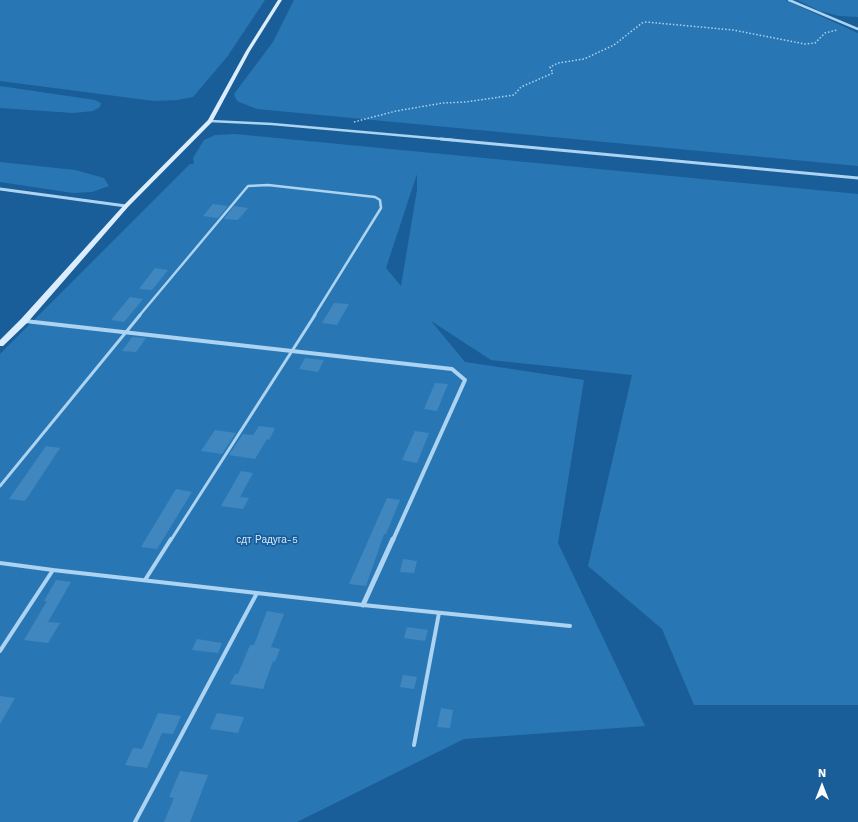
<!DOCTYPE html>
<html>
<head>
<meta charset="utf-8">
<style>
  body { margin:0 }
  #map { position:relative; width:858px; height:822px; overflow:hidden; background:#195e98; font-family:"Work Sans",sans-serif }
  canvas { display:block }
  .north { position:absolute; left:802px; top:766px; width:40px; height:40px; -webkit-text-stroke:3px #195e98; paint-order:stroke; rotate:0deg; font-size:11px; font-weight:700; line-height:16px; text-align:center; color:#fff }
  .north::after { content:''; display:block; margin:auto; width:14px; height:18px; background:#fff; clip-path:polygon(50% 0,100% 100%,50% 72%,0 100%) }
</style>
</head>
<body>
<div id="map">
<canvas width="858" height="822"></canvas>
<div class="north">N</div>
</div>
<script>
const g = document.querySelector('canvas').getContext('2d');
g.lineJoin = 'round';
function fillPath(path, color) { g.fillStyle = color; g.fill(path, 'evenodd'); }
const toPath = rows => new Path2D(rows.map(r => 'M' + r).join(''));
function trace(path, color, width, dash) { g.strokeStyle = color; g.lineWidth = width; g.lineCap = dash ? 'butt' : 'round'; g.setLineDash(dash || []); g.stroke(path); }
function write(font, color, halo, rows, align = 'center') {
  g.font = font + ' "Work Sans",sans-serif'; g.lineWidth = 3.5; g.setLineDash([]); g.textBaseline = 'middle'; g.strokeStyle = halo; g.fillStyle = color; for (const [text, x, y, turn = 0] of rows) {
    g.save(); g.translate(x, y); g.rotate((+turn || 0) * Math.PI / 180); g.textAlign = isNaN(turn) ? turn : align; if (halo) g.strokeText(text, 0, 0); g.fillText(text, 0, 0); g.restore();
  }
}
fillPath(toPath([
  [0,0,265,0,227,57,193,97,177,100,154,101,0,81],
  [294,0,785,0,858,33,858,166,257,109,237,101,234,94,273,42],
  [797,0,858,0,858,17,839,16,820,11],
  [0,86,95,100,101,103,100,107,93,111,74,113,0,108],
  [235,134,858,194,858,705,694,705,662,629,588,566,632,375,491,360,431,321,465,362,584,380,558,543,645,726,464,739,297,822,0,822,0,354,190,164,194,164,193,158,204,140,215,135],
  [417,174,417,190,401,286,386,268],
  [0,162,75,170,104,178,109,186,92,192,73,193,0,182]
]), '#2877b4');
fillPath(toPath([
  [213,204,228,206,218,218,203,216],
  [234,206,248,208,238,220,224,219],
  [155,268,168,270,152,290,139,289],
  [130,297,143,299,124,322,111,320],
  [334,303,349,304,337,325,322,323],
  [132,337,146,338,136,352,122,351],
  [305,358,324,360,318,372,299,369],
  [435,383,448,384,437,411,424,409],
  [259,426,275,428,269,440,267,439,255,459,229,455,243,434,253,435],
  [215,430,236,433,222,454,201,451],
  [415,431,429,433,417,463,402,460],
  [46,446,60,448,25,501,9,499],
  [241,471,253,473,240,497,249,498,243,509,221,506],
  [176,489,192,492,157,549,141,547],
  [387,498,400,500,386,534,384,534,366,586,349,584],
  [403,559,417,561,414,573,400,572],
  [56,580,71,582,48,622,60,623,48,643,24,640,47,601,44,601],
  [267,611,284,614,271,647,280,649,275,662,273,661,263,689,230,684,235,674,238,674,250,645,254,645],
  [407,627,428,630,425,641,404,638],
  [197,639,222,643,218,653,192,650],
  [403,675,417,677,414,689,400,687],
  [0,696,15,698,0,724],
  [441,708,453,710,450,728,437,727],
  [158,713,181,716,173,734,162,733,147,768,125,765,133,748,142,749],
  [217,713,244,717,238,733,210,729],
  [180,771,208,775,190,822,164,822,174,798,169,797]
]), '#4187bf');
trace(toPath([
  [354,122,396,111,443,103,466,102,514,95,521,87,553,73,550,67,558,63,584,59,614,45,642,23,646,22,733,30,805,44,815,43,825,33,837,30]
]), '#acd3f1', 1.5, [1.5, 2]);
trace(toPath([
  [139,316,248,186,268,185,375,197,380,200,381,208,314,316]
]), '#acd3f1', 2.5);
trace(toPath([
  [0,486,140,315],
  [171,540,315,315]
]), '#acd3f1', 3);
trace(toPath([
  [0,563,53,570],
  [145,580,171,539],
  [0,651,53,570,363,605,570,626],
  [414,745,439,613],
  [135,822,257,593]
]), '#acd3f1', 4);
trace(toPath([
  [789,0,858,29],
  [210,121,272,124,453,140]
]), '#acd3f1', 2.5);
trace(toPath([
  [441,139,858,178],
  [0,189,126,206]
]), '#acd3f1', 3);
trace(toPath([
  [25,321,452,369,465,380,393,540]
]), '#acd3f1', 4);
trace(toPath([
  [363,605,393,539]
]), '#acd3f1', 5);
fillPath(toPath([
  [278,0,282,0,250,51,212,122,128,207,27,323,3,346,0,346,0,340,21,319,124,205,208,120,246,51,278,0]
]), '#dbedfc');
write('10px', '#d4eafc', '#195e98', [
  ["сдт Радуга-5",267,540]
]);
</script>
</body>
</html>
